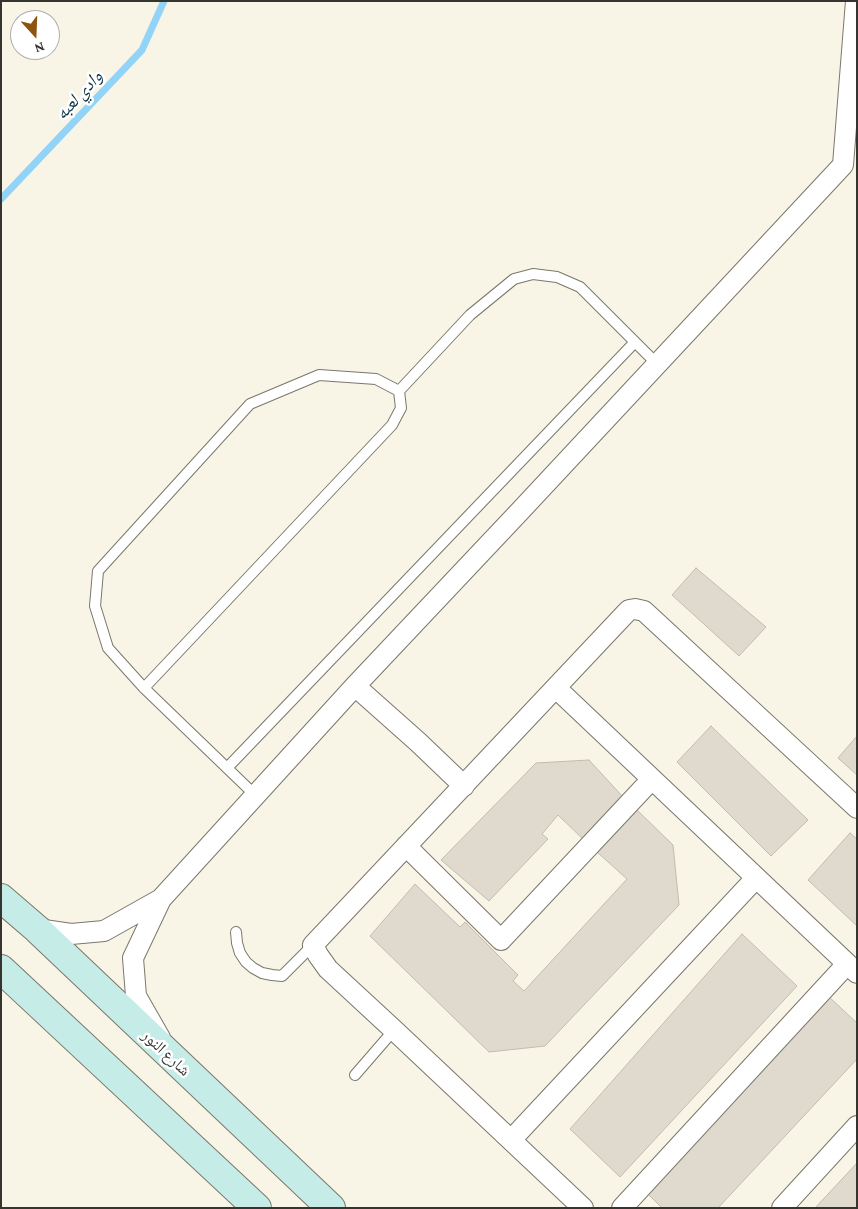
<!DOCTYPE html>
<html>
<head>
<meta charset="utf-8">
<style>
  body { margin:0 }
  #map { position:relative; width:858px; height:1209px; overflow:hidden; background:#f8f4e6; font-family:"Crimson Pro",serif }
  canvas { display:block }
  .frame { position:absolute; inset:0; border:2px solid #36342f; pointer-events:none }
  .north { position:absolute; left:10px; top:10px; width:50px; height:50px; box-sizing:border-box; background:#fff; border:1px solid #afaeac; border-radius:50%; rotate:160deg; font-size:14px; font-weight:700; line-height:20px; text-align:center; color:#36342f }
  .north::after { content:''; display:block; margin:auto; width:18px; height:22px; background:#8d530f; clip-path:polygon(50% 0,100% 100%,50% 72%,0 100%) }
</style>
</head>
<body>
<div id="map">
<canvas width="858" height="1209"></canvas>
<div class="frame"></div>
<div class="north">N</div>
</div>
<script>
const g = document.querySelector('canvas').getContext('2d');
g.lineJoin = 'round';
const toPath = rows => new Path2D(rows.map(r => 'M' + r).join(''));
function trace(path, color, width, dash) { g.strokeStyle = color; g.lineWidth = width; g.lineCap = dash ? 'butt' : 'round'; g.setLineDash(dash || []); g.stroke(path); }
function fillPath(path, color) { g.fillStyle = color; g.fill(path, 'evenodd'); }
function write(font, color, halo, rows, align = 'center') {
  g.font = font + ' "Crimson Pro","Noto Naskh Arabic",serif'; g.lineWidth = 5; g.setLineDash([]); g.textBaseline = 'middle'; g.strokeStyle = halo; g.fillStyle = color; for (const [text, x, y, turn = 0] of rows) {
    g.save(); g.translate(x, y); g.rotate((+turn || 0) * Math.PI / 180); g.textAlign = isNaN(turn) ? turn : align; if (halo) g.strokeText(text, 0, 0); g.fillText(text, 0, 0); g.restore();
  }
}
trace(toPath([
  [1,199,142,50,164,1]
]), '#92d4f8', 7);
const building = toPath([
  [696,568,766,627,739,656,672,595,696,568],
  [711,726,808,820,771,856,677,762,711,726],
  [857,736,857,775,838,758,857,736],
  [589,760,624,798,585,841,558,815,542,834,548,839,489,901,441,860,536,763,589,760],
  [635,808,673,845,679,905,545,1046,489,1052,370,936,415,884,460,927,465,922,518,975,513,981,524,991,627,879,597,852,635,808],
  [850,833,857,839,857,926,808,880,850,833],
  [742,934,797,986,620,1177,570,1129,742,934],
  [827,995,857,1023,857,1059,718,1208,662,1208,647,1193,827,995],
  [857,1163,857,1208,815,1208,857,1163]
]);
fillPath(building, '#dfdacd');
trace(building, '#c0bcaf', 1);
const lane = toPath([
  [144,688,392,425,401,408,399,391],
  [227,768,635,342],
  [255,795,144,688,108,648,95,606,98,571,250,404,319,375,376,379,399,391,470,315,514,279,533,274,557,277,580,287,657,364],
  [236,932,237,943,240,953,246,962,253,968,262,973,272,975,282,976,313,945],
  [355,1075,394,1030]
]);
const street = toPath([
  [355,686,418,742,464,786],
  [556,688,857,973],
  [406,846,501,940,652,779],
  [37,929,71,934,104,931,161,899],
  [160,1038,136,996,133,958,161,899,355,686,522,509,843,165,856,1],
  [511,1140,756,878],
  [583,1208,394,1030,328,969,318,955,313,945,625,614,629,610,635,609,644,611,857,808],
  [622,1208,847,964],
  [782,1208,857,1126]
]);
const secondary = toPath([
  [1,898,37,929,331,1208],
  [1,969,257,1208]
]);
trace(lane, '#7b776b', 12);
trace(street, '#7b776b', 22);
trace(secondary, '#7b776b', 30);
trace(lane, '#fff', 10);
trace(street, '#fff', 20);
trace(secondary, '#c6ece8', 28);
write('16px', '#36342f', '#fff', [
  ["شارع النور",166,1053,43]
]);
write('italic 18px', '#0c3446', '#fff', [
  ["وادي لعبه",79,95,-47]
]);
</script>
</body>
</html>
